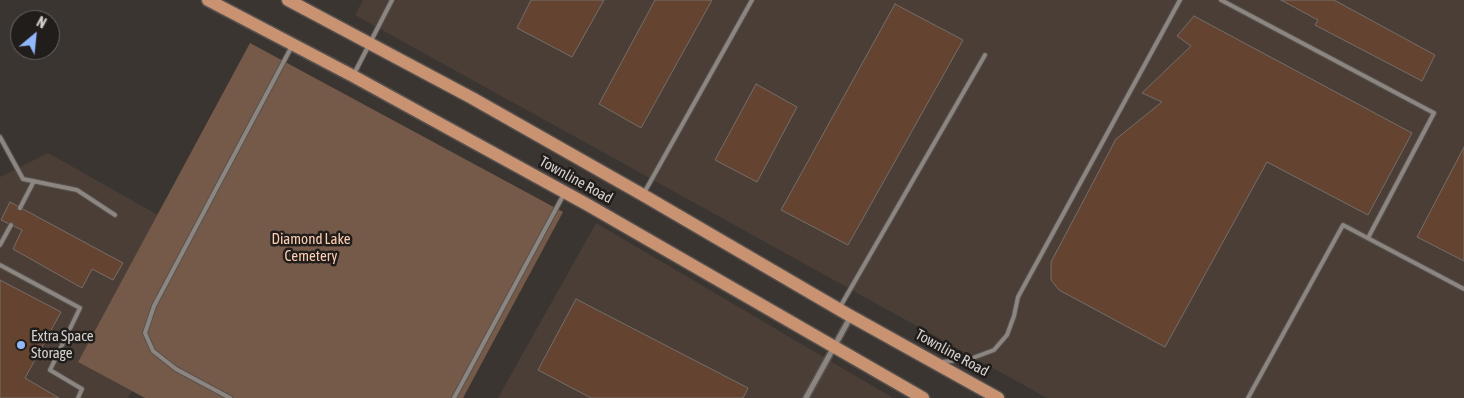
<!DOCTYPE html>
<html>
<head>
<meta charset="utf-8">
<style>
  body { margin:0 }
  #map { position:relative; width:1464px; height:398px; overflow:hidden; background:#3b3531; font-family:"Asap Condensed",sans-serif }
  canvas { display:block }
  .north { position:absolute; left:10px; top:10px; width:50px; height:50px; box-sizing:border-box; background:#201d1b; border:1px solid #686563; border-radius:50%; rotate:28deg; font-size:14px; font-weight:700; line-height:20px; text-align:center; color:#d4d0ce }
  .north::after { content:''; display:block; margin:auto; width:18px; height:22px; background:#91b8fd; clip-path:polygon(50% 0,100% 100%,50% 72%,0 100%) }
</style>
</head>
<body>
<div id="map">
<canvas width="1464" height="398"></canvas>
<div class="north">N</div>
</div>
<script>
const g = document.querySelector('canvas').getContext('2d');
g.lineJoin = 'round';
function fillPath(path, color) { g.fillStyle = color; g.fill(path, 'evenodd'); }
const toPath = rows => new Path2D(rows.map(r => 'M' + r).join(''));
function trace(path, color, width, dash) { g.strokeStyle = color; g.lineWidth = width; g.lineCap = dash ? 'butt' : 'round'; g.setLineDash(dash || []); g.stroke(path); }
function write(font, color, halo, rows, align = 'center') {
  g.font = font + ' "Asap Condensed",sans-serif'; g.lineWidth = 5; g.setLineDash([]); g.textBaseline = 'middle'; g.strokeStyle = halo; g.fillStyle = color; for (const [text, x, y, turn = 0] of rows) {
    g.save(); g.translate(x, y); g.rotate((+turn || 0) * Math.PI / 180); g.textAlign = isNaN(turn) ? turn : align; if (halo) g.strokeText(text, 0, 0); g.fillText(text, 0, 0); g.restore();
  }
}
fillPath(toPath([
  [363,0,1464,0,1464,398,1047,398,355,15],
  [48,153,158,215,78,362,132,391,128,398,0,398,0,177],
  [596,223,893,398,498,398]
]), '#4a3e37');
fillPath(toPath([
  [250,43,563,212,463,398,145,398,78,362]
]), '#755a4a');
const building = toPath([
  [531,0,604,0,572,57,517,28,531,0],
  [655,0,712,0,641,128,599,104,655,0],
  [1281,0,1334,0,1435,55,1422,81,1315,25,1318,20,1281,0],
  [895,4,963,40,848,245,781,210,895,4],
  [1194,16,1412,133,1368,215,1267,162,1165,347,1059,290,1051,280,1051,262,1116,139,1162,102,1142,93,1191,46,1177,36,1194,16],
  [756,84,797,107,757,182,715,160,756,84],
  [1464,147,1464,261,1417,237,1464,147],
  [10,202,123,263,113,280,92,269,82,288,13,249,22,230,1,220,10,202],
  [0,280,61,312,25,378,59,398,0,398,0,280],
  [576,299,748,388,743,398,591,398,538,370,576,299]
]);
fillPath(building, '#644431');
trace(building, '#756d69', 1);
const lane = toPath([
  [1221,0,1434,113,1368,238],
  [354,74,392,0],
  [0,137,23,179,77,190,115,215],
  [644,193,752,0],
  [20,208,34,181],
  [0,245,11,225],
  [0,265,80,308,50,370,82,389,78,398],
  [840,307,985,55],
  [941,362,970,359,994,350,1007,335,1014,316,1018,297,1180,0],
  [230,398,176,369,153,351,145,333,154,306,292,46],
  [454,398,564,194],
  [1248,398,1343,225,1464,289]
]);
const street = toPath([
  [806,398,851,316]
]);
const primary = toPath([
  [208,0,353,76,588,205,923,398],
  [288,0,472,98,643,195,847,314,998,398]
]);
trace(lane, '#57524f', 6);
trace(street, '#57524f', 8);
trace(primary, '#57524f', 15);
trace(lane, '#8c8580', 4);
trace(street, '#8c8580', 5);
trace(primary, '#c99372', 12);
for (const [x, y, r, color] of [
  [21,345,5,"#91b8fd"]
]) { const dot = new Path2D(); dot.arc(x, y, r, 0, 2 * Math.PI); g.fillStyle = color; g.fill(dot); trace(dot, '#201d1b', 2); }
write('15px', '#d4d0ce', '#201d1b', [
  ["Townline Road",576,180,29],
  ["Townline Road",952,353,29]
]);
write('15px', '#feceb2', '#201d1b', [
  ["Diamond Lake",311,239],
  ["Cemetery",311,256]
]);
write('15px', '#d4d0ce', '#201d1b', [
  ["Extra Space",31,336],
  ["Storage",31,353]
], 'left');
</script>
</body>
</html>
